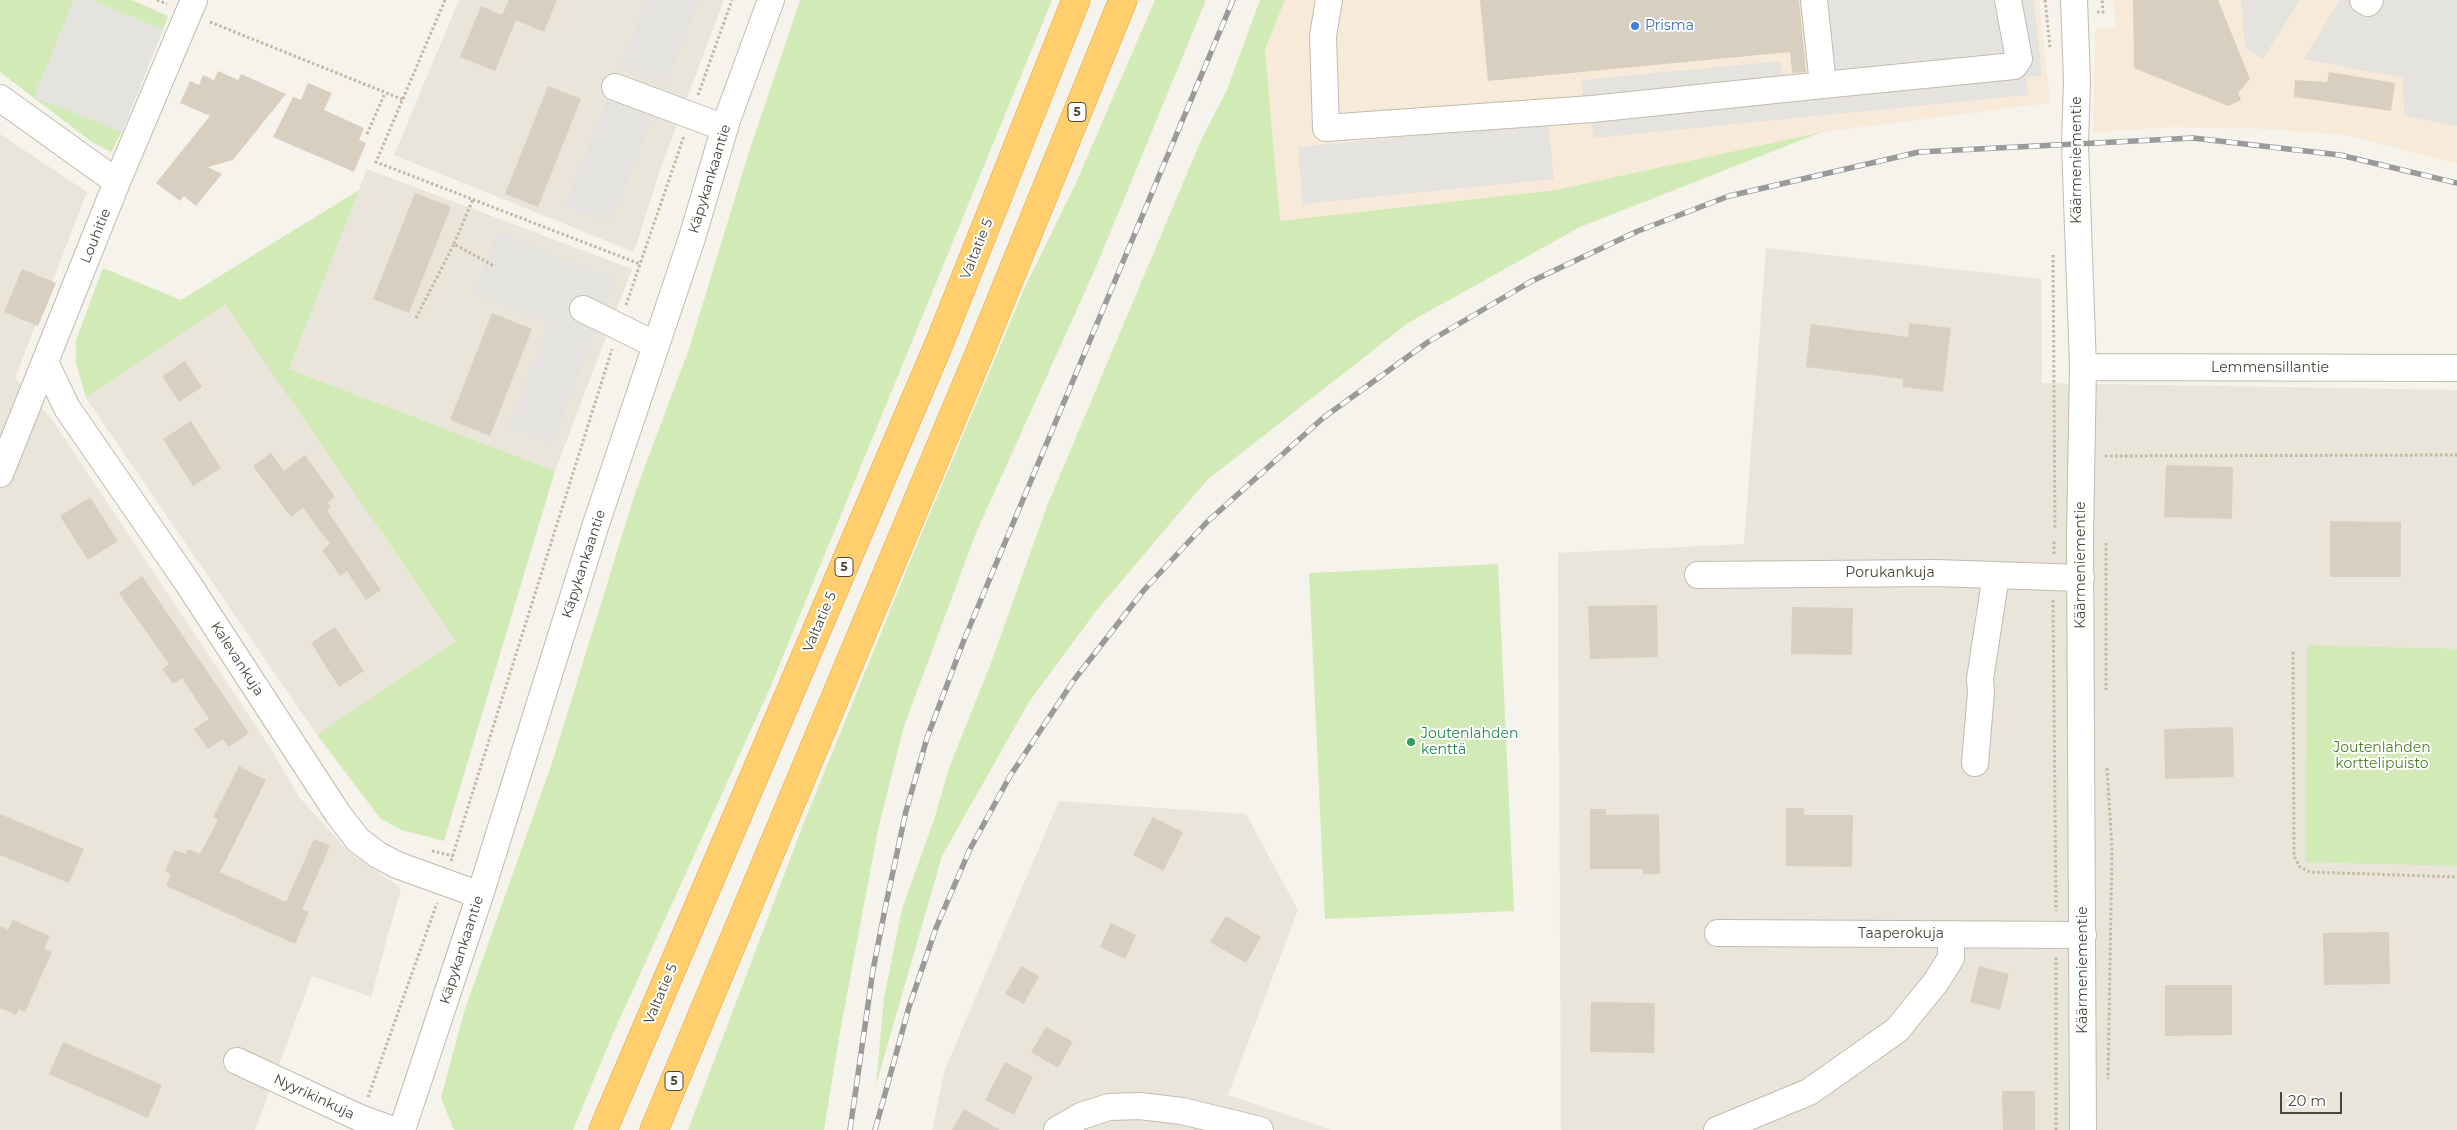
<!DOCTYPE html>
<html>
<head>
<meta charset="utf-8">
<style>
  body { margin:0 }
  #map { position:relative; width:2457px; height:1130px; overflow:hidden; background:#f6f3ec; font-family:Montserrat,sans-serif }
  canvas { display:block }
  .scale { position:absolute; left:2280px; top:1092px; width:62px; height:22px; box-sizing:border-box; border:2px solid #4b4439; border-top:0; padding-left:6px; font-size:15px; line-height:18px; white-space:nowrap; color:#4b4439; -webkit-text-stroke:4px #fff; paint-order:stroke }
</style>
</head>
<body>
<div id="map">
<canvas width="2457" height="1130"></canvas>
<div class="scale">20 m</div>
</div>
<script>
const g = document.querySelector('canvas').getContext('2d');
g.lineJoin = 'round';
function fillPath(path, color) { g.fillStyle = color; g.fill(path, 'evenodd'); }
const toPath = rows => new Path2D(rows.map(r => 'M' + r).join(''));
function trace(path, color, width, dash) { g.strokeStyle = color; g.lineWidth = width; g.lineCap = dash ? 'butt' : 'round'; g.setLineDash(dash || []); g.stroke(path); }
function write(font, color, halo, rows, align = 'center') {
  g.font = font + ' Montserrat,sans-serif'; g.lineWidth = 4; g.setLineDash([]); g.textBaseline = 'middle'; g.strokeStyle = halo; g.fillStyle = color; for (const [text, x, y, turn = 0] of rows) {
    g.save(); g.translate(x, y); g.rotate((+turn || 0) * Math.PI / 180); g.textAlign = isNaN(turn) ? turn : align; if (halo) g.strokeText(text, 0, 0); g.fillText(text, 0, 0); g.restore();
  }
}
fillPath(toPath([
  [459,0,724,0,660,170,634,252,394,155],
  [0,134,87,192,15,378,53,421,273,752,299,797,350,853,401,888,371,997,312,976,255,1130,0,1130],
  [367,169,632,269,555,471,289,369],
  [1766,248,2041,279,2042,383,2457,390,2457,1130,1561,1130,1558,553,1744,544],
  [225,303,456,641,317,735,86,398],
  [1059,801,1246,814,1298,910,1228,1095,1331,1130,932,1130,945,1069]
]), '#eae5da');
fillPath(toPath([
  [1285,0,2039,0,2050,103,1822,132,1556,190,1280,221,1265,49],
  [2113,0,2457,0,2457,164,2348,135,2267,129,2174,127,2093,132,2095,30,2116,26]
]), '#f7ead8');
fillPath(toPath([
  [0,0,74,0,35,96,122,132,111,152,92,142,0,72],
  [90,0,132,0,168,16,163,30],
  [800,0,1052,0,770,688,612,1036,573,1130,454,1130,441,1098,464,1012,553,760,635,493,689,349,748,155],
  [1155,0,1206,0,1096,267,976,533,904,726,878,830,840,1032,824,1130,688,1130,804,822,916,547,1025,287,1076,183],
  [1260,0,1285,0,1265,49,1280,221,1556,190,1822,132,1580,227,1408,323,1207,480,1096,611,1029,702,942,856,876,1085,884,998,902,909,934,820,949,768,991,663,1047,506,1202,138,1226,92],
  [359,190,289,369,555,471,444,841,401,830,380,818,317,735,456,641,225,304,86,398,76,363,76,340,103,268,181,300],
  [1498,564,1514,911,1325,919,1309,573],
  [2307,645,2457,649,2457,866,2305,862]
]), '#d2eab5');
fillPath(toPath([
  [74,0,90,0,163,30,122,132,34,97],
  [647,0,699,0,666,84,620,66],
  [1828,0,2034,0,2042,76,2026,77,2028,95,1593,138,1592,110,1583,110,1582,80,1781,61,1786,89,1835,84],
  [2241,0,2300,0,2262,60,2245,46],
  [2340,0,2457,0,2457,126,2404,116,2403,78,2304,59],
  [608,98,653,116,611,223,565,205],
  [1548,123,1554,179,1303,204,1298,147],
  [497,233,616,279,552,443,508,427,549,323,473,294]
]), '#e5e3e0');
fillPath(toPath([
  [509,0,557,0,544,32,513,19,516,20,495,71,460,57,481,6,502,15],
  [1480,0,1799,0,1806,72,1792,73,1790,52,1488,81],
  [2133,0,2218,0,2250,79,2238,93,2241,100,2228,106,2134,68],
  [218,71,238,80,241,74,286,94,233,160,208,167,222,174,196,206,184,196,180,201,156,183,210,116,180,103,190,81,199,85,203,75,214,80],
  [2329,72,2395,83,2391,111,2294,97,2295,80,2327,82],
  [308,83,332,93,324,110,364,128,359,140,366,143,354,172,273,137,293,97,301,100],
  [548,86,581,99,538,207,505,194],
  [415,193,451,207,409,313,373,299],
  [22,269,56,283,38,326,4,312],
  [492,313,532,329,490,436,450,420],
  [1909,323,1951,328,1943,392,1903,387,1903,379,1806,367,1811,324,1908,337],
  [185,361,202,387,179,402,162,376],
  [191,421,221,468,193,486,163,439],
  [271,453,284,471,305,455,335,497,328,502,331,507,327,510,381,590,366,600,347,571,340,576,322,550,330,544,303,508,291,517,253,466],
  [2166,465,2233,467,2232,519,2164,517],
  [90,497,118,541,88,560,60,516],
  [2330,521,2401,522,2401,577,2330,577],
  [142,576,249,733,229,747,223,739,208,749,194,729,209,719,182,678,173,684,162,669,169,664,119,593],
  [1657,605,1658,657,1590,659,1588,606],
  [1792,607,1853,608,1852,655,1791,654],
  [335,627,364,671,339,687,311,643],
  [2233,727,2234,777,2165,779,2164,729],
  [239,766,266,780,220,872,286,902,314,839,330,846,302,909,309,912,295,944,166,886,171,875,165,871,174,850,186,854,188,849,200,854,218,820,213,817],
  [1786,808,1804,808,1804,815,1853,815,1852,867,1786,866],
  [1590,809,1606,809,1606,815,1659,814,1660,874,1643,874,1643,869,1590,869],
  [0,814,84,849,69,883,0,855],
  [1153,817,1183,832,1163,871,1133,855],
  [1226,916,1261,937,1246,963,1210,942],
  [13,920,50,936,44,949,52,952,25,1012,19,1009,16,1015,0,1008,0,926,8,930],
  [1111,923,1136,935,1125,959,1100,947],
  [2389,932,2390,984,2324,985,2323,933],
  [1021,966,1039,976,1024,1004,1005,994],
  [1979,966,2009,974,2000,1010,1970,1002],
  [2165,985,2232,985,2232,1035,2165,1036],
  [1591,1002,1655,1003,1654,1053,1590,1052],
  [1046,1027,1073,1042,1058,1068,1031,1052],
  [63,1042,162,1085,148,1118,49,1074],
  [1005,1062,1033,1077,1014,1115,985,1100],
  [2002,1091,2035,1091,2035,1130,2003,1130],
  [964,1109,1000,1130,952,1130]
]), '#d8cfc1');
const minor = toPath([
  [1329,0,1323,36,1326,128,1592,109,1823,85],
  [1814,0,1823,85,2014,66,2019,59,2008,0],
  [2074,0,2077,81,2075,144,2083,367,2080,537,2083,1130],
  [2363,0,2368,3,2370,0],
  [615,87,725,128],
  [0,98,117,182],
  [583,309,656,345],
  [46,364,67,408,187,582,338,814,358,840,378,855,397,865,480,895],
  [2083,367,2457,368],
  [0,474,117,182,194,0],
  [1698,575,1936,573,2081,578],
  [1975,763,1981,692,1980,679,1996,575],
  [1718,933,2083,935],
  [237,1061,360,1118,393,1130],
  [402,1130,480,895,596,524,692,238,727,120,771,0],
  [1057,1130,1081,1116,1109,1107,1140,1106,1182,1111,1260,1130],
  [1717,1130,1809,1092,1897,1030,1936,982,1951,958,1951,935]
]);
const highway = toPath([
  [603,1130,939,344,1076,0],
  [654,1130,977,359,1123,0]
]);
trace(minor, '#c2bbae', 28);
trace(highway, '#e0a43c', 29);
trace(toPath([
  [157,0,167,4],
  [445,0,376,162,640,264],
  [2045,0,2050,47],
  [2097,12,2103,12,2102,0],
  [210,22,404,100],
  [698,95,732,0],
  [367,134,385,93],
  [454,244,473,199],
  [2053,255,2055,529],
  [626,305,684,136],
  [416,318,454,244,494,266],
  [2105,456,2457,455],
  [2106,543,2106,690],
  [2054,554,2054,540],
  [2053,600,2056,911],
  [2293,652,2294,856,2300,867,2310,872,2457,877],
  [2107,768,2112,848,2108,1079],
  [432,851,453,856],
  [451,861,612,349],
  [368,1097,437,903],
  [2056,1130,2056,957]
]), '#c4b79f', 3, [2.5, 2.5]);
trace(minor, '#fff', 26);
trace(highway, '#ffcf6e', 28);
const rail = toPath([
  [850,1130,873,970,885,909,906,811,927,738,964,640,1233,0],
  [875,1130,909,1007,936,928,970,849,1010,776,1074,680,1144,590,1207,522,1323,418,1428,342,1530,282,1638,231,1729,196,1919,152,2193,138,2340,155,2457,183]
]);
trace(rail, '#9a9a9a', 5.5);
trace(rail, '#fff', 4, [11]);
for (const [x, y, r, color] of [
  [1635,26,5,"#3f7fe0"],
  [1411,742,5,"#2e9e5b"]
]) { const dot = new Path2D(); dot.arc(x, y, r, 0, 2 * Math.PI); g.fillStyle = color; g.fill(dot); trace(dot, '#fff', 2); }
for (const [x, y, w] of [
  [1077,112,18],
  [844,567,18],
  [674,1081,18]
]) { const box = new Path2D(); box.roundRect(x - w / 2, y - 9.5, w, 19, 4); g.fillStyle = '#fff'; g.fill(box); trace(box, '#4b4439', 1); }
write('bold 12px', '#4b4439', null, [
  ["5",1077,112],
  ["5",844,567],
  ["5",674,1081]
]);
write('14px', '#366cbe', '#fff', [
  ["Prisma",1645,26]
], 'left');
write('14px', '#4b4439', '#fff', [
  ["Käärmeniementie",2077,160,-90],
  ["Käpykankaantie",710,179,-73],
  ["Louhitie",96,236,-68],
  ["Valtatie 5",977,249,-68],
  ["Lemmensillantie",2270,368],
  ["Käpykankaantie",584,564,-72],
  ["Käärmeniementie",2081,565,-90],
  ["Porukankuja",1890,573],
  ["Valtatie 5",820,622,-67],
  ["Kalevankuja",237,659,57],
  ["Taaperokuja",1901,934],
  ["Käpykankaantie",462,950,-72],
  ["Käärmeniementie",2083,970,-90],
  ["Valtatie 5",661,994,-67],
  ["Nyyrikinkuja",314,1097,25]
]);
write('14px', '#27864d', '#fff', [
  ["Joutenlahden",1421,734],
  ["kenttä",1421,750]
], 'left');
write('14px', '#4a7f2a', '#fff', [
  ["Joutenlahden",2382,748],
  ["korttelipuisto",2382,764]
]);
</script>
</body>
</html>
